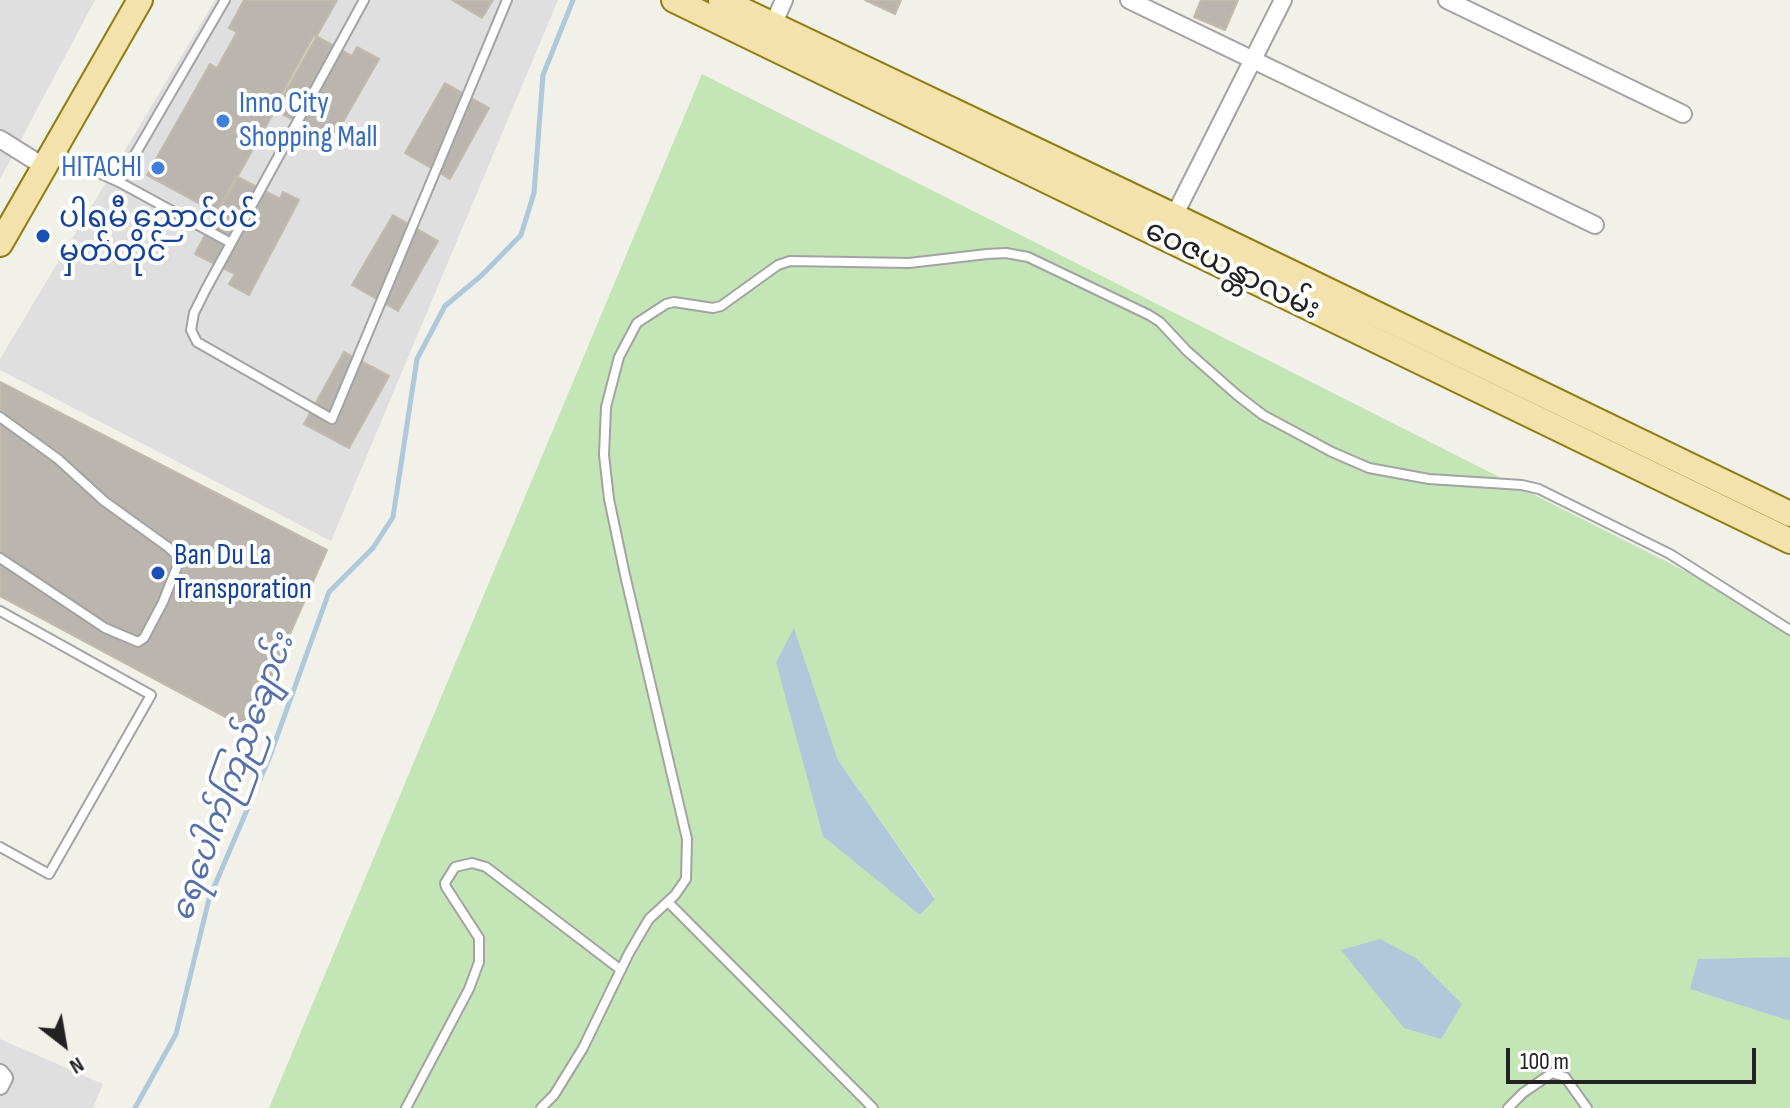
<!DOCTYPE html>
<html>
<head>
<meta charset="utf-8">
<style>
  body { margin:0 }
  #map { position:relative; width:1790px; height:1108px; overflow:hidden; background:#f1f0e9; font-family:"Sofia Sans Condensed",sans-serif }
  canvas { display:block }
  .north { position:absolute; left:24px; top:1004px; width:80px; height:80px; -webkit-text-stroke:6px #fff; paint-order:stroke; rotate:149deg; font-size:22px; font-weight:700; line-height:32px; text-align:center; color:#222 }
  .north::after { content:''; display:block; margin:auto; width:28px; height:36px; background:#222; clip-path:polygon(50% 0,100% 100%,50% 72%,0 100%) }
  .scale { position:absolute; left:1506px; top:1048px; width:250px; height:36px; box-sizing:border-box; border:4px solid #222; border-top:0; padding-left:10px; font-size:24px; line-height:28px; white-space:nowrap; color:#222; -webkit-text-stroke:6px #fff; paint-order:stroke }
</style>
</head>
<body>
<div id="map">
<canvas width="1790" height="1108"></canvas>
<div class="north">N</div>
<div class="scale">100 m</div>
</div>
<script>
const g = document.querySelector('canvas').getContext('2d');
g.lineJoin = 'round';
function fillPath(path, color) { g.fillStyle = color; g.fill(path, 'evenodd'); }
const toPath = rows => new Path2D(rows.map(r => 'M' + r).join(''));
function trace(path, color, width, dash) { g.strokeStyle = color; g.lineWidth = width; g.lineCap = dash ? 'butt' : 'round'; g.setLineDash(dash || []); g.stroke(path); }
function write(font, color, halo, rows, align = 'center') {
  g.font = font + ' "Sofia Sans Condensed","Noto Sans Myanmar",sans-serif'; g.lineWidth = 8; g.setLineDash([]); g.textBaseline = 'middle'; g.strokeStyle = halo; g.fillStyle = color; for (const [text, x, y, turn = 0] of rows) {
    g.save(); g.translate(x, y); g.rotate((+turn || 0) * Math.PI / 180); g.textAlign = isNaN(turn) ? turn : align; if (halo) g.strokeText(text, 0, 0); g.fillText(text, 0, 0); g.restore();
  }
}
fillPath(toPath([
  [0,0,95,0,0,179],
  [215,0,558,0,331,541,0,370,0,359],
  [0,1039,103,1084,93,1108,0,1108]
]), '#dfdfdf');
fillPath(toPath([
  [702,74,1790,624,1790,957,1698,960,1691,989,1790,1021,1790,1108,269,1108],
  [794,629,838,760,935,898,920,915,776,662]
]), '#c4e5b5');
fillPath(toPath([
  [794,628,838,760,935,899,920,915,823,836,776,662],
  [1380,939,1416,958,1462,1004,1441,1039,1404,1028,1341,950],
  [1790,957,1790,1021,1690,989,1698,959]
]), '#afc8da');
trace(toPath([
  [135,1108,176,1034,209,899,270,756,329,592,373,548,393,517,417,359,445,306,482,275,521,235,534,193,543,75,573,0]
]), '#afc8da', 5);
const building = toPath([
  [244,0,337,0,217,213,147,175,210,64,217,68,237,32,229,28,244,0],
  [452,0,493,0,482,18,452,0],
  [865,0,901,0,895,14,865,0],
  [1201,0,1238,0,1225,30,1194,17,1201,0],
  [314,35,352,56,357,47,379,59,327,150,310,140,314,132,273,109,314,35],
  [445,83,489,108,450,179,405,153,445,83],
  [236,176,280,199,283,192,299,200,249,295,229,284,235,274,195,254,236,176],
  [393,215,438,241,398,311,352,285,393,215],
  [344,352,389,376,349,448,304,424,344,352],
  [0,382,327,550,248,729,0,596,0,382]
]);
fillPath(building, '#bab6af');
trace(building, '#c1baad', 2);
const service = toPath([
  [364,0,206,289,194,313,191,330,197,342,332,419,507,0],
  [57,154,119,182,225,0],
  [119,182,231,243],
  [0,417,58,459,104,501,168,547,175,554,179,562,163,602,144,638,138,642,105,628,0,558],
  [0,611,151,695,49,874,0,847],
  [668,902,873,1108],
  [406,1108,469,989,479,962,479,938,446,887,445,883,455,867,472,863,486,867,621,970],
  [541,1108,554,1095,583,1048,629,953,649,919,675,895,686,879,687,839,625,575,609,499,604,455,606,407,619,357,637,323,666,304,674,302,713,308,721,306,778,265,790,261,909,263,987,254,1006,253,1028,257,1149,315,1160,322,1187,351,1237,395,1263,415,1332,452,1369,468,1429,479,1522,485,1539,489,1670,554,1790,630],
  [1508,1108,1523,1093,1552,1073,1565,1077,1587,1108]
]);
const minor = toPath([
  [1129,0,1595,225],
  [1447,0,1683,114],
  [773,25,784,0],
  [0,139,43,166],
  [1174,216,1283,0],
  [0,1073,4,1078,0,1086]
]);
const primary = toPath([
  [674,0,1790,541],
  [721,0,1174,216,1790,514],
  [0,244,140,0]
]);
trace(service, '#a3a3a3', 12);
trace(minor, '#a3a3a3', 20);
trace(primary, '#907d10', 28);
trace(service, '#fff', 8);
trace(minor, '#fff', 16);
trace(primary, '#f3e2ac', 24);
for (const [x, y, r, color] of [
  [223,121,8,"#3f7fe0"],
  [158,168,8,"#3f7fe0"],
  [43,236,8,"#1a4fb4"],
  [158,573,8,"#1a4fb4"]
]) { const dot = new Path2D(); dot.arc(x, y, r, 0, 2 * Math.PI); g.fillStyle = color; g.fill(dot); trace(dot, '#fff', 3); }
write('30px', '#366cbe', '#fff', [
  ["Inno City",239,104],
  ["Shopping Mall",239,138],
  ["HITACHI",142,168,"right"]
], 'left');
write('30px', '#164399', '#fff', [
  ["ပါရမီ ညောင်ပင်",59,219],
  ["မှတ်တိုင်",59,253],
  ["Ban Du La",174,556],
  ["Transporation",174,590]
], 'left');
write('30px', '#222', '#fff', [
  ["ဝေဇယန္တာလမ်း",1232,271,26]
]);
write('italic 32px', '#5670a9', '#fff', [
  ["ရေပေါက်ကြည်ချောင်း",234,778,-70]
]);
</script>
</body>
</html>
